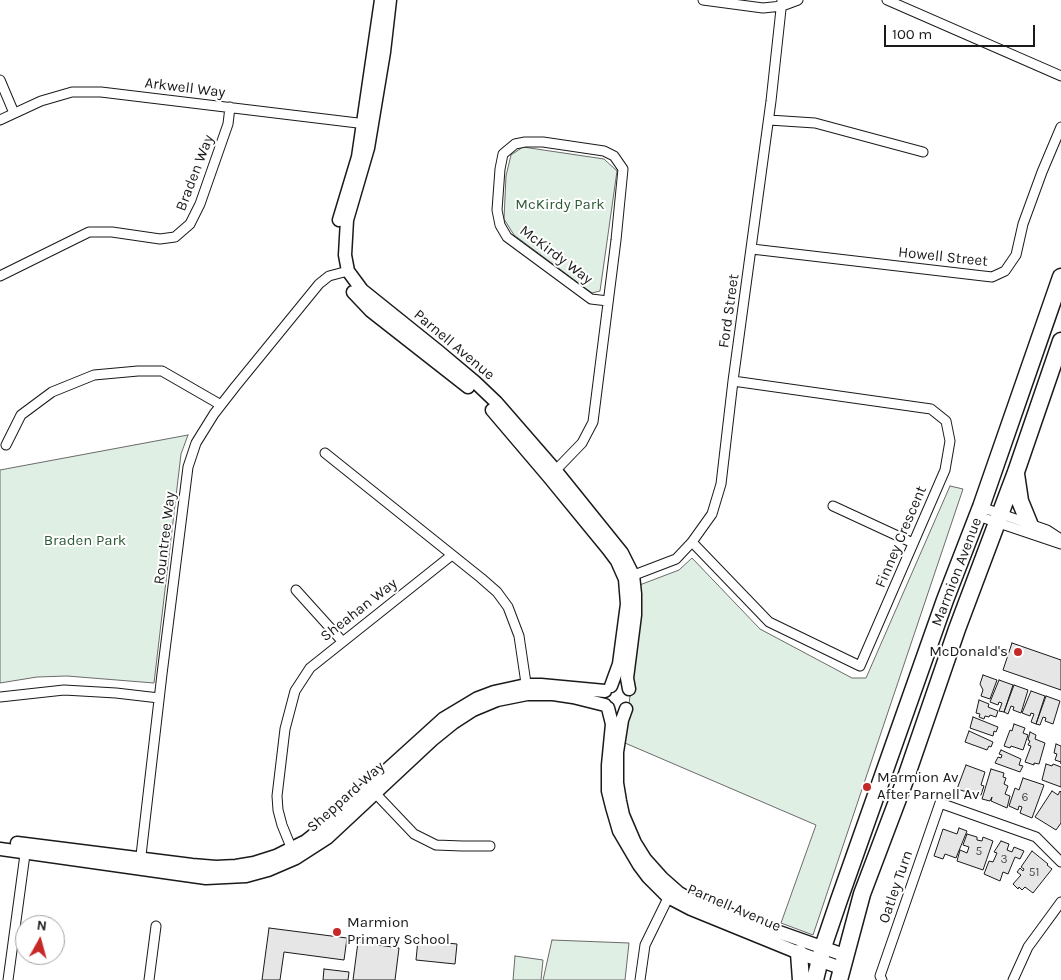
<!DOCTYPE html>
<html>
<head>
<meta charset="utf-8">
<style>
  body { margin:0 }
  #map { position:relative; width:1061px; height:980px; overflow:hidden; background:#fff; font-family:Karla,sans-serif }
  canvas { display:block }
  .north { position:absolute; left:15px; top:915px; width:50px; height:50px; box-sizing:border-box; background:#fff; border:1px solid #a3a3a3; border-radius:50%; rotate:7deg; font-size:14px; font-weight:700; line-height:20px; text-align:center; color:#1a1a1a }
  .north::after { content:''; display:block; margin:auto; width:18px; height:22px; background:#c62828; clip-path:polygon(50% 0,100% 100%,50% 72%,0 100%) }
  .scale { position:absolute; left:884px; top:25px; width:151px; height:22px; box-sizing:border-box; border:2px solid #1a1a1a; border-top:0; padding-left:6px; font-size:15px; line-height:18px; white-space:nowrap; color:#1a1a1a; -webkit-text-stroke:4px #fff; paint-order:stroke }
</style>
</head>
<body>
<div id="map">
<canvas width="1061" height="980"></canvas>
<div class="north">N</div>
<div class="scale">100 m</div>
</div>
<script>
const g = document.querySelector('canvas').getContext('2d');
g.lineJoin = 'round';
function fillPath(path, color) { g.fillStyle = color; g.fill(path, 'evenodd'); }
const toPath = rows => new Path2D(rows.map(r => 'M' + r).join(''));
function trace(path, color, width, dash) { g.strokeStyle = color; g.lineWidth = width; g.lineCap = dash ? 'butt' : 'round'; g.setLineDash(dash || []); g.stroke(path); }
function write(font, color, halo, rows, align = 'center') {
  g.font = font + ' Karla,sans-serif'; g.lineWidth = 4; g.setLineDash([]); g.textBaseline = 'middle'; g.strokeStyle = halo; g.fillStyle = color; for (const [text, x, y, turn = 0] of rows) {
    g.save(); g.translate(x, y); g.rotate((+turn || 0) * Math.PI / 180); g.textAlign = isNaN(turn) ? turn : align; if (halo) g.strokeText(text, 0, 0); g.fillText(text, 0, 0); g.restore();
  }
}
const green = toPath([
  [523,147,604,159,617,171,600,291,592,293,514,235,504,219,506,176,511,155,523,147],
  [188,435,181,454,154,683,67,676,37,677,0,683,0,470,188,435],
  [950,486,963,489,813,935,781,923,816,825,625,743,639,610,637,586,679,570,692,558,760,629,852,678,866,678,950,486],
  [552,940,629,943,625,980,543,980,552,940],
  [515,956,543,960,541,980,513,980,515,956]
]);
fillPath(green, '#e0efe3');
trace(green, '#6a6a6a', 1);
const building = toPath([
  [1012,643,1061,660,1061,690,1003,670,1012,643],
  [983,675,997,680,990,699,981,696,983,690,980,684,983,675],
  [999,680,1013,685,1004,712,999,711,1002,703,999,702,998,705,990,702,999,680],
  [1014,685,1028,690,1021,713,1013,710,1014,707,1011,706,1008,714,1004,712,1014,685],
  [1031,691,1045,696,1036,724,1031,722,1034,714,1031,713,1030,716,1022,713,1031,691],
  [1046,696,1060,701,1053,724,1045,721,1046,718,1043,717,1040,725,1036,724,1046,696],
  [979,700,989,704,988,707,998,711,996,717,990,715,989,717,985,716,984,719,979,717,980,714,976,713,979,700],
  [973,717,998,727,996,732,994,731,993,736,970,728,973,717],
  [1014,724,1025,728,1023,733,1028,735,1023,750,1011,746,1010,748,1004,746,1010,730,1012,731,1014,724],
  [969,731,993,742,991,747,989,746,987,750,965,742,969,731],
  [1030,732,1036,735,1035,739,1045,743,1039,764,1034,763,1034,765,1025,762,1031,746,1028,745,1030,741,1028,740,1030,732],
  [1056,744,1061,746,1061,764,1061,762,1055,760,1057,754,1054,753,1056,744],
  [1001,750,1021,759,1019,765,1023,766,1020,772,995,763,998,757,1001,758,1002,755,999,754,1001,750],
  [1046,764,1052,766,1053,764,1061,767,1061,787,1042,780,1046,764],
  [966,765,985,772,981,785,984,786,981,795,967,790,967,792,957,789,966,765],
  [991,769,1004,773,1003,777,1006,778,1004,784,1008,786,1005,794,1010,796,1007,808,991,801,992,797,990,801,982,799,991,769],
  [1023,778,1044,785,1032,818,1020,813,1022,807,1019,806,1018,810,1009,806,1015,788,1019,790,1023,778],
  [1052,791,1058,795,1060,791,1061,792,1061,823,1056,830,1035,817,1052,791],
  [959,828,967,831,956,858,945,854,943,859,934,856,943,829,957,834,959,828],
  [967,834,977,837,977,840,982,841,983,837,993,841,983,870,957,861,960,850,967,853,969,847,963,845,967,834],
  [1001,841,1009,844,1007,850,1012,852,1014,847,1024,851,1020,859,1015,857,1008,874,1003,872,1000,881,984,874,989,861,993,862,997,853,994,852,1001,841],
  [1032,851,1048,864,1047,865,1052,869,1033,893,1025,887,1022,890,1019,887,1018,889,1013,884,1021,875,1017,872,1020,868,1023,871,1024,869,1021,867,1032,851],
  [269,928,347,938,344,960,284,952,280,980,262,980,269,928],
  [418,940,457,944,455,964,416,960,418,940],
  [358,942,399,948,395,980,353,980,358,942],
  [324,969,349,972,348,980,323,980,324,969]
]);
fillPath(building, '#e6e6e6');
trace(building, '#1a1a1a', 1);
const street = toPath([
  [703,0,763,8,782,6,798,0],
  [887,0,1061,76],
  [0,80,14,113],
  [0,120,41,101,72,92,101,92,366,124],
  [769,120,815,123,923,152],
  [752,249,992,277,1005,271,1016,255,1023,224,1042,172,1061,127],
  [0,276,89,232,112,232,160,239,175,237,190,224,200,204,228,124,230,107],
  [6,445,21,415,52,392,94,375,138,371,162,371,221,405],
  [325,453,481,578,497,592,508,607,519,636,527,690],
  [552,474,582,443,593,422,616,240,623,169,614,156,604,151,543,142,525,142,515,144,503,154,500,169,497,210,500,225,507,237,591,299,608,301],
  [833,506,913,543],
  [981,507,1047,530,1061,539],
  [978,516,1061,544],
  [692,542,769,622,860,666,945,470,950,441,946,421,931,409,733,381],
  [629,577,676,559,692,542,712,514,721,484,733,381,771,101,782,0],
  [296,590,342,641],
  [0,697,64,690,116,693,159,698],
  [376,794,414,834,436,845,462,846,490,846],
  [293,852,282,825,278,810,277,796,285,729,295,691,310,668,452,555],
  [140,864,162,674,188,467,196,443,214,414,235,387,319,284,329,276,348,271],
  [8,980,26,847],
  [149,980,156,926],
  [640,980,645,945,670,894],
  [882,980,880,976,940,803,1036,837,1061,862],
  [1013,980,1028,947,1061,902]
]);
const secondary = toPath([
  [390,0,384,52,368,148,347,220,345,255,348,271,362,290,438,351,475,382,496,402,556,471,622,553,633,575,635,594,635,615,627,678,629,689],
  [339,220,358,157,381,0],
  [353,292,371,311,468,387],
  [492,410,549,477,608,549,617,561,625,579,627,604,619,664,611,686],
  [608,708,612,724,608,765,608,791,612,807,619,831,639,865,648,877,668,897,691,909,799,953,841,968],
  [626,709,622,720,617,752,617,783,620,801,623,815,635,843,645,859,662,878,679,893,697,903,844,955],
  [17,843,192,865,216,867,236,866,254,863,276,856,306,841,325,826,443,719,478,698,494,692,526,685,541,685,605,691],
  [0,849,206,878,246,876,268,870,296,858,327,838,432,740,453,723,473,710,497,700,527,694,553,694,573,697,605,705]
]);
const highway = toPath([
  [1016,474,1020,501,1029,523],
  [799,953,801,980],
  [815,980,823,947,839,900,945,600,981,507,1061,277],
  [839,980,862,894,904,783,957,629,1016,472,1061,341]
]);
trace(street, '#1a1a1a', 11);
trace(secondary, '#1a1a1a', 15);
trace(highway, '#1a1a1a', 19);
trace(street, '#fff', 9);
trace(secondary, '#fff', 12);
trace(highway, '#fff', 16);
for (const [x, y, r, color] of [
  [1018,652,5,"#c62828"],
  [867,787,5,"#c62828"],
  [337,932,5,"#c62828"]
]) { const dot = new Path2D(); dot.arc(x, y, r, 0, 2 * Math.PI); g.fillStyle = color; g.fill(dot); trace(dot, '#fff', 2); }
write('12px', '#4d4d4d', null, [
  ["6",1025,798],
  ["5",979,852],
  ["3",1004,860],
  ["51",1034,873]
]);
write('15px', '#1a1a1a', '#fff', [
  ["Arkwell Way",185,88,7],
  ["Braden Way",195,173,-69],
  ["McKirdy Way",556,255,37],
  ["Howell Street",943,257,6],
  ["Ford Street",729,311,-82],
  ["Parnell Avenue",454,345,40],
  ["Finney Crescent",901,537,-67],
  ["Rountree Way",165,538,-83],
  ["Marmion Avenue",957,572,-69],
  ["Sheahan Way",359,610,-38],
  ["Sheppard Way",346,797,-42],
  ["Oatley Turn",896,887,-71],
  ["Parnell Avenue",734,908,23]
]);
write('15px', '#2b5a34', '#fff', [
  ["McKirdy Park",560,205],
  ["Braden Park",85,541]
]);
write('15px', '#1a1a1a', '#fff', [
  ["McDonald's",1008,652,"right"],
  ["Marmion Av",877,778],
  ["After Parnell Av",877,795],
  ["Marmion",347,923],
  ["Primary School",347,940]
], 'left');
</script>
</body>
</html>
